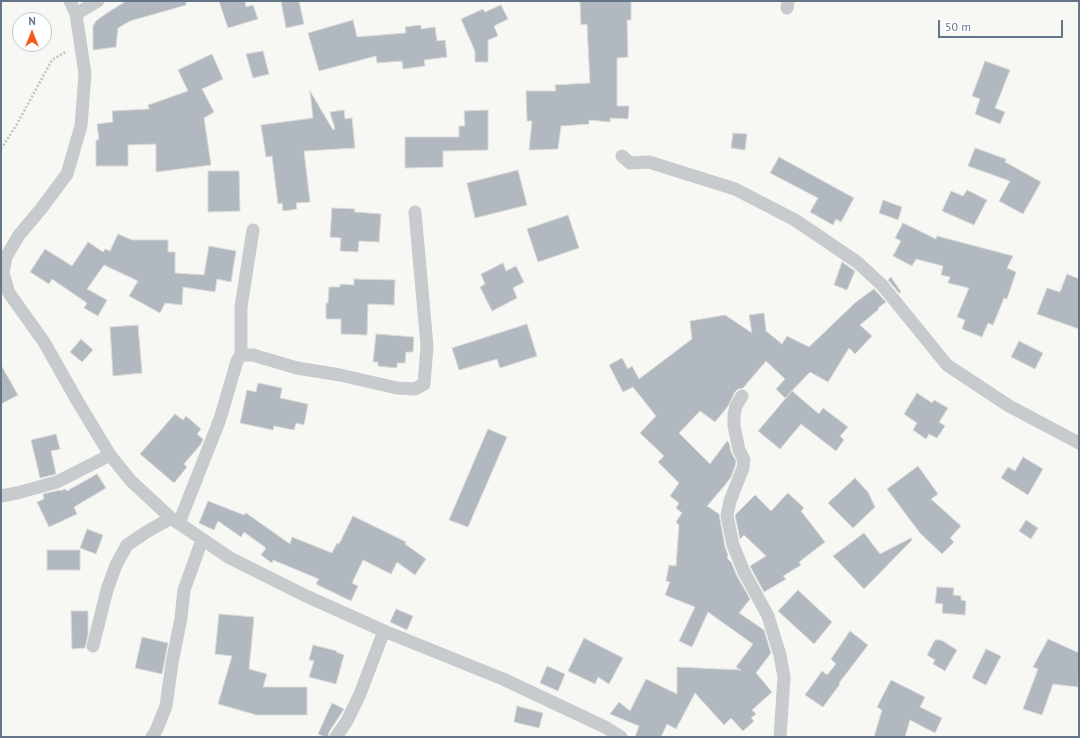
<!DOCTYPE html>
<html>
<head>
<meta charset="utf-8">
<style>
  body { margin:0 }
  #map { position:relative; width:1080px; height:738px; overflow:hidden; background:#f7f8f4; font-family:"PT Sans",sans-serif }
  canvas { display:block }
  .frame { position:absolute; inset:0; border:2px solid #647588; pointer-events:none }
  .north { position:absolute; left:12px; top:12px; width:40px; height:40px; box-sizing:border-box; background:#fff; border:1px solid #c1c8cf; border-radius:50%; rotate:0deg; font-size:11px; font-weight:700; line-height:16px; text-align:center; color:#647588 }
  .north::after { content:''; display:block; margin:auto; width:14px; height:18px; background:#f55d17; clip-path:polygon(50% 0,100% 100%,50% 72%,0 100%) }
  .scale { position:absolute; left:938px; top:20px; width:125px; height:18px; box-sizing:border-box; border:2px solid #647588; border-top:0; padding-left:5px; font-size:12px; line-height:14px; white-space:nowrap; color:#647588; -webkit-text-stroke:3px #fff; paint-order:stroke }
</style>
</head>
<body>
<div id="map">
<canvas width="1080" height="738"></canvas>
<div class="frame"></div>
<div class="north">N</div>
<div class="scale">50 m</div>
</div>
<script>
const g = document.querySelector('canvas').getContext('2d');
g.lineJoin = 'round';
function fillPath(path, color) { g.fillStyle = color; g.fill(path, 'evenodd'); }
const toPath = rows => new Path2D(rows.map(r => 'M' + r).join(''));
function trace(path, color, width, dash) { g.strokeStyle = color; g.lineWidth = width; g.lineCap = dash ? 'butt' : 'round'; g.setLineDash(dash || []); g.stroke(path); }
const building = toPath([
  [126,1,186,1,186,5,130,21,118,28,116,47,93,50,93,26,96,21,104,15,126,1],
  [219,1,245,1,246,7,253,5,258,19,228,28,219,1],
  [281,1,299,1,304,24,286,28,281,1],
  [580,1,631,1,631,20,627,20,628,57,617,58,617,106,629,106,628,119,610,118,610,122,589,120,589,124,561,126,558,149,529,150,532,121,527,121,526,91,556,91,555,85,590,83,587,24,581,25,580,1],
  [501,5,508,19,494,26,498,36,488,40,488,62,475,62,475,51,461,19,483,9,485,12,501,5],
  [353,20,357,37,406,33,405,27,421,25,421,29,435,27,437,41,445,40,447,57,424,60,425,66,403,69,402,61,377,63,376,56,319,71,308,33,353,20],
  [263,51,269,74,253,78,246,54,263,51],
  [212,54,223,79,202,89,214,112,204,118,211,165,156,172,156,144,128,145,128,166,96,166,96,140,99,140,97,124,113,122,112,111,149,109,148,105,188,91,178,70,212,54],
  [985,61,1010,70,995,108,1005,112,1000,124,975,114,980,99,972,96,985,61],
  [310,91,333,130,335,129,330,112,344,110,345,119,352,118,355,148,304,151,310,202,296,203,297,209,283,211,282,203,278,204,272,156,266,157,261,125,313,118,310,91],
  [488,110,488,150,443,151,443,167,405,168,405,137,459,137,459,126,465,126,464,111,488,110],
  [733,133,747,134,745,150,731,148,733,133],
  [975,148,1006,159,1005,162,1041,182,1023,214,999,201,1010,181,968,166,975,148],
  [779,157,854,198,841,222,836,219,833,225,810,212,818,198,770,173,779,157],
  [518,170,527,205,475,218,467,183,518,170],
  [208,171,239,171,240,211,208,212,208,171],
  [967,190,987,200,974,225,942,211,951,191,963,196,967,190],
  [883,200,902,207,898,220,879,213,883,200],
  [332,208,355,209,354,212,381,214,379,242,359,241,358,252,340,251,341,238,330,237,332,208],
  [568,215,579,248,538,262,527,229,568,215],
  [903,223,936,239,937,236,1013,256,1007,268,1016,272,1007,299,1004,298,993,325,988,323,982,337,962,329,965,320,957,317,969,288,948,283,950,277,941,275,943,266,916,259,912,266,893,256,901,241,895,238,903,223],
  [118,234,132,240,168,240,168,252,175,252,175,273,204,275,209,246,236,251,231,282,217,279,215,292,183,287,182,305,165,303,160,313,129,296,138,281,104,265,87,289,107,300,98,316,84,308,87,303,52,279,49,284,30,272,45,249,72,266,88,242,103,252,105,249,110,251,118,234],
  [842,262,855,271,847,290,834,285,842,262],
  [503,263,506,271,516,266,524,282,513,288,517,298,492,311,480,287,485,284,481,274,503,263],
  [1067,274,1079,279,1079,329,1037,314,1047,288,1060,292,1067,274],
  [891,277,901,292,899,293,888,280,891,277],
  [354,279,395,280,394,305,368,304,367,335,341,334,341,319,326,319,326,303,328,303,329,287,340,287,340,284,354,285,354,279],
  [874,289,886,302,878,308,879,309,860,325,872,336,855,354,849,348,828,382,810,372,785,398,776,389,785,379,766,361,743,388,738,389,735,392,728,406,715,422,700,411,679,433,710,464,727,441,729,443,731,452,736,461,735,466,731,477,725,485,707,506,719,514,725,547,728,555,727,558,731,562,737,576,750,599,739,613,764,630,771,653,756,673,772,692,752,710,756,714,751,718,754,721,743,731,731,718,724,725,695,693,676,729,667,724,661,737,635,737,639,726,610,714,619,702,630,711,646,679,677,694,677,667,741,670,736,667,753,644,708,612,692,647,679,641,695,607,665,595,670,582,666,581,669,565,676,566,679,525,676,522,682,513,676,508,679,503,670,496,679,483,658,462,664,456,640,433,656,416,633,387,623,392,609,365,622,358,628,369,632,366,639,379,692,339,690,321,725,315,752,333,749,315,764,313,766,331,782,344,787,336,809,347,856,302,874,289],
  [527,324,537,356,500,368,497,359,459,370,452,348,527,324],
  [138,325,142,373,113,376,110,327,138,325],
  [376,334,414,337,413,352,406,352,405,363,397,363,397,368,378,366,378,362,373,362,376,334],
  [81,339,93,350,82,362,70,352,81,339],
  [1019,341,1043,353,1035,369,1011,357,1019,341],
  [1,365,18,395,1,404,1,365],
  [258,383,282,388,280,398,308,404,304,425,296,423,294,430,274,426,273,430,240,423,247,390,256,392,258,383],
  [792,391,819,414,823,408,848,427,840,436,844,440,836,451,801,424,780,449,758,431,792,391],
  [917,393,932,403,934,400,948,408,939,422,945,426,937,438,929,434,926,439,913,430,917,423,904,414,917,393],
  [175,414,183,420,186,416,201,429,197,434,203,439,201,444,184,464,187,467,174,483,140,454,175,414],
  [488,429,507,437,468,527,449,520,488,429],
  [56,434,60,449,51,451,56,474,40,478,31,440,56,434],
  [1023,457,1043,469,1028,495,1001,478,1008,467,1015,471,1023,457],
  [918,466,938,494,931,499,961,526,950,538,954,542,942,554,920,533,887,489,918,466],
  [97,474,106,488,74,507,77,514,49,527,37,502,44,499,43,494,60,490,60,491,65,489,67,491,97,474],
  [855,478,868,492,875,507,853,528,828,503,855,478],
  [788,493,804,508,801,511,825,542,799,562,801,565,783,576,786,579,764,592,750,566,766,556,744,535,740,539,735,515,755,495,771,511,788,493],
  [208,501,244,515,246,513,290,544,292,537,332,553,337,543,339,544,353,516,406,542,405,544,426,559,415,575,397,562,391,574,363,560,352,583,358,586,351,601,316,584,319,579,273,560,272,563,261,555,266,548,244,532,241,537,218,521,214,530,199,523,208,501],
  [1026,520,1038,528,1031,539,1019,531,1026,520],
  [87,529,103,535,96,554,80,548,87,529],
  [864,533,880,554,911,538,912,540,864,589,833,556,864,533],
  [47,550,80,550,80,570,47,570,47,550],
  [937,587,954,588,953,595,961,596,961,600,966,601,965,615,942,613,943,604,935,603,937,587],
  [798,590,832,622,814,644,778,611,798,590],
  [396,609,413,616,407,630,390,622,396,609],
  [71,611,88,611,88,635,85,648,72,649,71,611],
  [219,614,254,617,249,669,267,674,263,687,307,687,307,715,257,715,218,704,232,656,215,654,219,614],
  [850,631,868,645,839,683,840,684,823,707,805,695,822,671,827,675,836,664,831,659,850,631],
  [142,637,168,643,162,674,135,668,142,637],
  [584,638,623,658,609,684,598,677,595,684,568,671,584,638],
  [1048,639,1079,653,1078,687,1053,684,1042,715,1023,709,1038,669,1033,667,1048,639],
  [935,640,941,640,957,650,945,671,933,664,935,660,927,655,935,640],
  [313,645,337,651,336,652,344,655,336,684,309,677,314,661,309,660,313,645],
  [986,649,1001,656,986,685,972,678,986,649],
  [547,666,565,674,558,691,540,683,547,666],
  [891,680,925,697,920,707,942,718,935,733,910,720,905,737,874,737,882,710,877,707,891,680],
  [332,703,344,709,329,732,328,737,325,737,318,734,332,703],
  [517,706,543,713,539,728,514,722,517,706]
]);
fillPath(building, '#b1b8bf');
trace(building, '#d9d9d7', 1);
trace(toPath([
  [1,149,17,124,52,60,67,51]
]), '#c0c2c5', 2.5, [2, 2]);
trace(toPath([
  [70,1,76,14,85,74,81,126,67,174,41,209,19,235,6,257,3,273,9,293,44,342,78,402,110,455,131,481,171,518,230,558,306,596,384,631,503,679,605,727,621,737],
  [787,8,788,1],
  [76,14,98,1],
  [622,156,630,163,649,162,735,189,795,220,857,262,882,285,947,365,1009,406,1079,443],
  [241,355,253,355,297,368,340,375,397,388,415,389,424,384,427,346,415,212],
  [742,396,736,406,734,415,734,426,739,450,744,460,743,468,730,501,727,516,733,545,744,572,768,616,780,655,784,677,780,737],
  [1,496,17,493,57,482,110,455],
  [179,523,220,419,237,361,241,355,241,307,253,230],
  [93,646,107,590,116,565,127,545,148,531,171,518],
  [152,737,156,731,166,706,172,663,181,618,184,590,202,540],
  [336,737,347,721,360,694,384,631]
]), '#c7cbce', 13);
</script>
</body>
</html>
